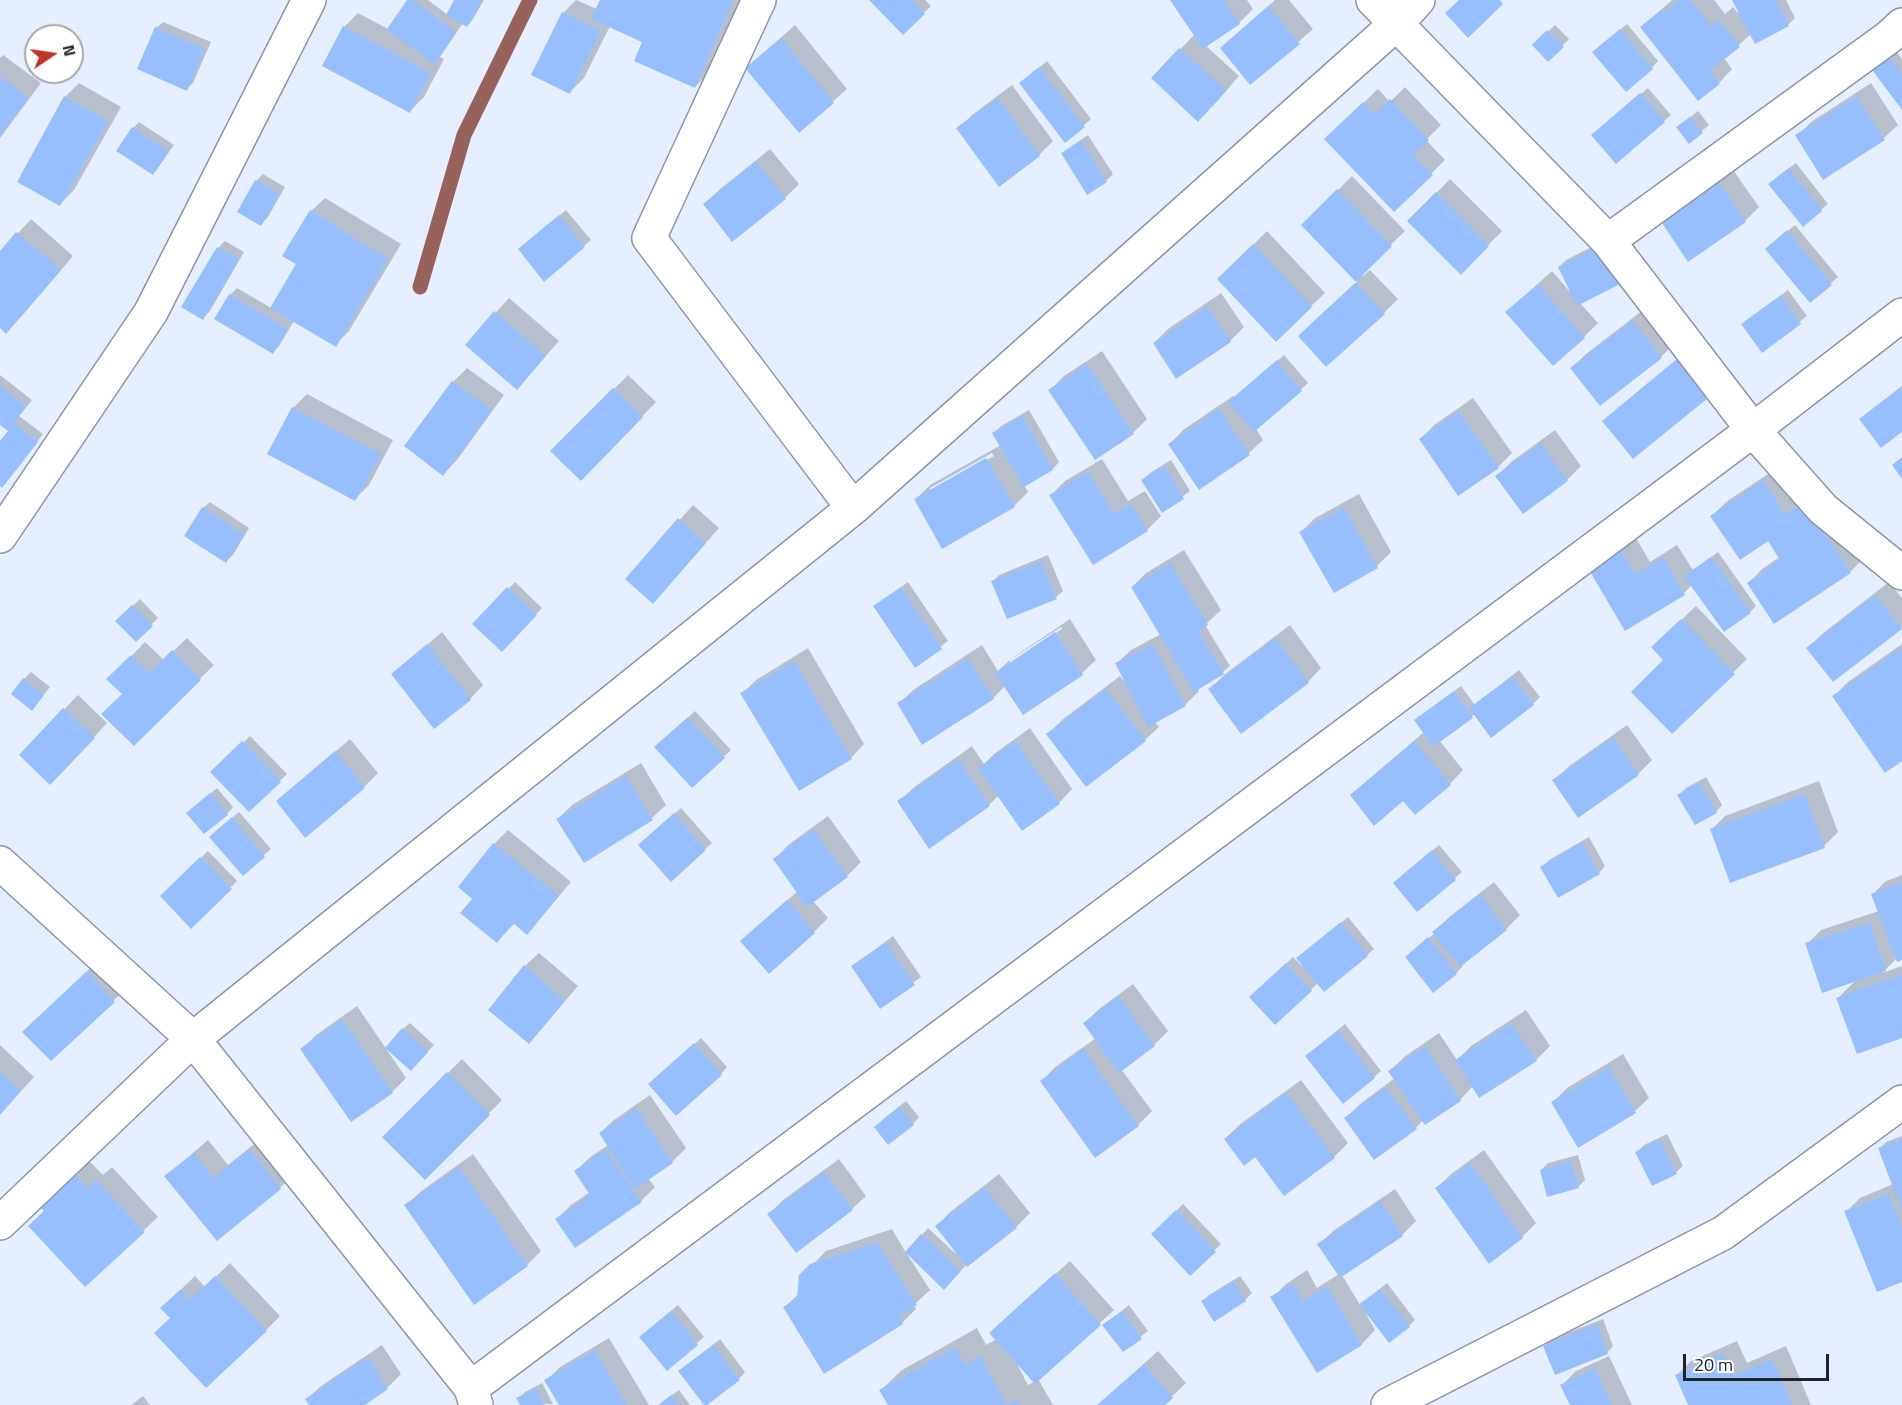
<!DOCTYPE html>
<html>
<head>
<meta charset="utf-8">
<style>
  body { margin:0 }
  #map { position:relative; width:1902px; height:1405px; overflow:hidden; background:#e5efff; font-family:"Titillium Web",sans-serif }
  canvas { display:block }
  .north { position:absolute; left:24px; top:24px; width:60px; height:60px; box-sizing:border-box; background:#fff; border:2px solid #a5a7aa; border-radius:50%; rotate:77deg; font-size:16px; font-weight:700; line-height:24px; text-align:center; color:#1f242b }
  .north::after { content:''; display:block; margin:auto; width:21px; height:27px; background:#c1332a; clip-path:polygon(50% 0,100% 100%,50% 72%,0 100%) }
  .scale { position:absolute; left:1683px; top:1354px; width:146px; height:27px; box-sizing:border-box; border:3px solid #1f242b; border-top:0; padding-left:8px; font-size:18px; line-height:21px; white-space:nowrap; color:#1f242b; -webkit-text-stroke:4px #fff; paint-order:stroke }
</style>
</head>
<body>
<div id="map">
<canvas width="1902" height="1405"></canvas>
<div class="north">N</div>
<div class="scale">20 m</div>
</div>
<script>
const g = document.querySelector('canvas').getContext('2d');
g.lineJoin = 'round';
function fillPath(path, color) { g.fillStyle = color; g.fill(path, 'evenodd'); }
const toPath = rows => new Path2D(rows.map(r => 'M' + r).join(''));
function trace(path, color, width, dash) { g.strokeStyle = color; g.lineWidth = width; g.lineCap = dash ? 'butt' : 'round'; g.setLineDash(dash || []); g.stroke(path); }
fillPath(toPath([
  [409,0,428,0,448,15,456,0,484,0,473,19,467,26,463,23,440,57,444,59,424,97,410,111,344,27,358,13,388,29],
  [576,0,597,9,601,0,744,0,715,66,695,87,644,42,610,26,584,78,570,92,563,13],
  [872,0,925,0,931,6,903,33],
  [1172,0,1247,0,1253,9,1239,23,1206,46,1239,76,1212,107,1153,78,1195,34],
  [1275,0,1289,0,1313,29,1251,83,1222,48],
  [1672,0,1714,0,1725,14,1733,7,1738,13,1740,12,1733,0,1786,0,1795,18,1789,24,1756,42,1751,34,1724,58,1732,69,1719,83,1642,27],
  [163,22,211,42,193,83,186,89,156,28],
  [1627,24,1658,61,1652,68,1601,46],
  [795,25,847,89,799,131,747,68],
  [1555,25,1569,39,1548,60,1534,45],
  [1891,45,1902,59,1902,107,1869,63],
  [3,55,41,83,0,138,0,58],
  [1047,61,1091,119,1066,141,1028,77],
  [79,83,121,107,74,190,60,204,65,97],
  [1871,83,1898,125,1884,138,1824,177,1797,136,1811,122],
  [1012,85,1053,141,1039,155,958,129,972,115],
  [1405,87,1441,125,1426,140,1445,160,1394,210,1340,125,1378,89,1390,102],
  [1648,88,1671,115,1664,121,1599,129],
  [1698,111,1709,125,1689,142,1678,127],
  [139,122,174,145,152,174,133,128],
  [1088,135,1113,174,1106,181,1063,153,1070,147],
  [770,149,799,184,785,198,705,204,719,190],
  [1796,163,1828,204,1803,225,1777,177],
  [1733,170,1759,207,1745,221,1664,223,1678,209],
  [263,174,285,187,268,217,261,224,256,181],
  [1352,176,1405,231,1361,274,1363,276,1370,270,1398,299,1384,313,1313,322,1358,281,1303,225],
  [1450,179,1502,231,1461,273,1409,221],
  [325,198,401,244,349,331,335,345,294,321,279,346,273,352,216,318,230,295,237,288,271,308,298,263,311,211],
  [566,210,591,240,584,246,527,242],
  [31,219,73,256,20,318,0,326,0,253],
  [1795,225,1838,277,1810,301,1774,242],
  [1267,231,1325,293,1276,339,1219,279],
  [1611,237,1580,303,1598,323,1584,337,1507,312,1552,271,1571,293,1559,267,1566,260],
  [225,241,244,252,210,311,203,318,218,248],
  [1788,290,1807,316,1762,351,1750,318],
  [1221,293,1244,327,1230,341,1154,343,1168,329],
  [509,298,559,341,530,374,467,344],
  [1647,307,1675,343,1661,357,1572,368,1586,354],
  [1692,347,1721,383,1604,421,1618,408],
  [1102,351,1147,419,1133,433,1050,390,1064,376],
  [1284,355,1308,383,1256,429,1263,440,1249,453,1199,487,1170,444,1183,430,1233,396,1235,398],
  [467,368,504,395,457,460,443,474,406,446,453,382],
  [0,375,32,400,19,416,43,434,9,479,0,484,0,444,10,431,0,423],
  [628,375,656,402,581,479,552,451],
  [307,394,393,440,369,485,355,499,293,408],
  [1473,398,1512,453,1498,467,1421,439,1434,425],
  [1029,410,1059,462,1053,469,1024,485,1028,492,1014,506,916,499,930,485,1001,445,994,433,1001,426],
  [992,453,994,456,930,492,930,488],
  [1555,430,1581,466,1567,480,1524,512,1497,476,1511,462],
  [1102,459,1128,501,1145,491,1161,516,1147,530,1051,495,1065,481],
  [1171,460,1190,491,1163,511,1143,480,1150,473],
  [1777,468,1864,558,1850,572,1749,583,1762,569,1780,557,1768,539,1712,516,1726,502],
  [1359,494,1391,552,1377,566,1334,591,1301,532,1315,518],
  [210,502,249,528,233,555,226,561,203,508],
  [693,505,719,528,666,588,627,579],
  [1636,538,1650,562,1677,545,1693,570,1718,552,1756,606,1750,612,1692,585,1684,593,1626,629,1591,571],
  [1184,550,1221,610,1205,625,1230,666,1223,672,1198,688,1199,691,1185,705,1155,722,1159,727,1145,740,1048,734,1062,720,1120,676,1125,682,1126,682,1117,663,1131,650,1161,634,1132,587,1146,573],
  [1048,555,1063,591,1056,597,993,582,999,575],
  [515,582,542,608,501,650,474,624],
  [908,582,948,641,915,666,875,606],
  [1889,582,1902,598,1902,627,1833,679,1808,648,1822,634],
  [140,599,158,618,136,640,117,621],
  [1696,606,1747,659,1672,732,1665,660,1653,647],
  [1070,619,1096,660,1082,673,1023,713,1005,686,993,698,899,704,913,690,982,645,998,671,1011,659],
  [1061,627,1062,629,1010,664,1010,660],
  [1290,625,1321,668,1308,682,1210,689,1224,675],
  [442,632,483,685,470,699,393,674],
  [187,638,214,665,134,744,123,694,109,679,145,642,164,660],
  [1902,644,1902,760,1834,696,1848,682],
  [808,648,864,744,851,758,742,694,756,680],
  [1519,670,1540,697,1533,704,1491,736,1475,714,1439,740,1463,770,1450,784,1403,798,1366,782,1424,732,1423,714,1461,686,1475,705],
  [31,672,50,687,32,709,24,679],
  [78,695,107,723,64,770,21,755],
  [695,711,731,750,692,786,663,741],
  [1627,725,1652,760,1638,774,1554,781,1568,767],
  [1030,728,1072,789,1059,803,999,795,989,805,899,802,913,788,972,746,984,764,994,754],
  [250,736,287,774,249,810,213,772],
  [350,739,378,773,364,787,278,801],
  [641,763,666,805,652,818,584,861,558,819,572,805],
  [1706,777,1722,805,1716,812,1679,795,1686,788],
  [1819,781,1838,832,1824,846,1711,830,1725,816],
  [217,788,233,807,227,814,195,806],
  [681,808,712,843,705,849,647,838],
  [239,812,271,849,243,874,217,830],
  [828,816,861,862,847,876,813,901,828,918,814,932,755,928,798,891,775,859,788,845],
  [508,830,571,882,527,933,515,923,497,941,474,898,494,844],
  [1589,837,1605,866,1599,873,1542,867,1549,860],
  [1439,845,1462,872,1417,910,1401,876],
  [208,851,237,881,191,927,162,896],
  [1902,875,1902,958,1897,958,1882,973,1902,966,1902,1036,1838,998,1856,980,1807,944,1821,930,1879,911,1872,895,1886,881],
  [1494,882,1520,915,1506,929,1461,964,1463,966,1456,973,1433,991,1413,951,1435,933,1448,918],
  [1348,917,1374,949,1367,955,1318,983,1276,1023,1251,997,1293,957,1302,966,1305,952],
  [893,936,921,977,880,1007,853,966],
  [539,953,578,986,542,1028,525,966],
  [101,958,128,987,51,1059,38,1018],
  [1133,984,1168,1031,1154,1045,1121,1069,1152,1111,1138,1125,1042,1081,1055,1067,1096,1038,1085,1023,1099,1009],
  [357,1006,406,1078,392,1092,351,1120,302,1049,316,1035],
  [1526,1010,1550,1046,1536,1060,1473,1086,1460,1100,1423,1120,1416,1128,1346,1118,1360,1104,1395,1078,1390,1071,1404,1057,1439,1033,1457,1060,1471,1046],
  [410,1023,434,1045,418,1062,403,1029],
  [1345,1024,1381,1071,1374,1077,1307,1056],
  [701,1038,727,1067,721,1074,657,1078],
  [0,1045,34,1077,0,1114],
  [1623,1054,1649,1098,1635,1111,1553,1102,1567,1088],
  [462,1059,502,1100,425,1178,384,1137],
  [1301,1080,1348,1143,1334,1157,1255,1155,1225,1139,1239,1125],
  [650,1095,686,1148,672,1162,648,1178,655,1187,641,1201,557,1219,571,1205,590,1192,576,1171,589,1158,608,1145,600,1133,614,1120],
  [906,1101,919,1117,913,1124,882,1120],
  [1667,1134,1683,1166,1676,1172,1653,1184,1637,1152,1644,1145],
  [1902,1136,1902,1280,1846,1212,1860,1198,1893,1184,1880,1148,1886,1142],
  [263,1137,294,1174,280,1188,166,1176,208,1140,228,1165],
  [1484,1150,1536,1223,1522,1237,1437,1188,1451,1174],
  [473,1154,541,1251,527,1265,406,1206,420,1192],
  [1578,1155,1585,1180,1578,1187,1541,1170,1548,1163],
  [839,1159,866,1196,852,1209,769,1214,783,1200],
  [88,1160,103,1175,112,1167,158,1217,85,1285,46,1211,40,1205],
  [999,1174,1030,1213,1016,1227,967,1264,951,1281,907,1254,930,1290,914,1305,916,1309,902,1323,785,1307,799,1293,801,1276,826,1251,892,1229,906,1253,928,1228,956,1254,958,1252,937,1226,950,1212],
  [1395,1189,1416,1221,1402,1235,1342,1275,1360,1305,1387,1283,1415,1320,1409,1326,1368,1313,1366,1314,1375,1330,1362,1344,1318,1371,1272,1298,1286,1284,1307,1270,1317,1288,1339,1274,1319,1245,1333,1231],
  [1183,1204,1221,1244,1190,1274,1153,1234],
  [1070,1261,1114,1310,1038,1379,1053,1405,890,1405,881,1390,902,1370,977,1328,986,1345,997,1339,1005,1319],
  [1015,1360,1034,1382,1028,1385],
  [230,1263,280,1316,266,1330,172,1318,162,1308,195,1276,205,1287],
  [1240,1276,1252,1293,1245,1300,1203,1301,1209,1295],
  [678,1305,704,1337,667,1369,648,1330],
  [1129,1305,1148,1331,1123,1350,1104,1325],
  [1603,1319,1613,1346,1607,1353,1545,1346,1551,1339],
  [609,1338,649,1405,561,1405,546,1381,560,1367],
  [720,1339,745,1372,739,1379,687,1365],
  [1737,1341,1747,1363,1786,1346,1811,1405,1690,1405,1677,1375,1691,1361],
  [382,1345,401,1374,387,1388,362,1405,311,1405,307,1399,321,1386],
  [1158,1351,1186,1383,1163,1405,1098,1405],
  [1609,1356,1632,1405,1571,1405,1562,1385,1576,1371],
  [542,1383,553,1404,521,1405,518,1399,525,1392],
  [679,1390,690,1405,658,1405],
  [143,1396,150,1405,131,1405]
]), '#0003');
trace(toPath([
  [420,287,464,135,530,0]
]), '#97625c', 15);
fillPath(toPath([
  [407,0,412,0,456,32,434,64,387,29],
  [454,0,483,0,467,27,446,15],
  [600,0,732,0,733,1,695,88,634,61,642,42,591,19],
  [869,0,912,0,925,14,903,35],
  [1170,0,1224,0,1240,24,1203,49],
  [1459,0,1500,0,1503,4,1468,38,1445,13],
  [1679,0,1690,0,1711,26,1719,20,1740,47,1709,71,1720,84,1698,101,1640,27,1661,10,1664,12],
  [1732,0,1776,0,1789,26,1755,44],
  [1268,6,1300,44,1250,85,1220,48],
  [562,12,601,31,570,94,531,75],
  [343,26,431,73,410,113,322,66],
  [155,27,205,49,187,91,137,69],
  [1620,29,1653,69,1626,92,1592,52],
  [1547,30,1564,47,1548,62,1532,45],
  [781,38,834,103,799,133,745,68],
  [1179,48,1226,91,1198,122,1151,78],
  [1884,50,1902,74,1902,110,1867,63],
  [1039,67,1085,127,1065,143,1019,83],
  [0,76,28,98,0,136],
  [1640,93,1665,122,1616,164,1591,135],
  [64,96,108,121,60,206,17,182],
  [1857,96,1885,140,1823,180,1795,135],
  [998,98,1040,156,999,187,956,128],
  [1390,99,1429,140,1413,155,1433,175,1394,212,1324,139,1363,102,1375,115],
  [1690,117,1703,133,1689,144,1676,127],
  [132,127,169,152,153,175,116,151],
  [1081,141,1107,182,1087,195,1061,153],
  [756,161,786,199,732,242,703,204],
  [1789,168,1822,211,1803,227,1768,184],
  [255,180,280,194,261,226,237,212],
  [1719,183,1746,222,1688,262,1662,223],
  [1337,189,1392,246,1356,282,1301,225],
  [1436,192,1489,246,1461,275,1407,221],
  [310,210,388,259,336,347,270,308,296,264,282,256],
  [559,215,585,247,544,282,518,249],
  [1787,230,1832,285,1810,303,1765,249],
  [16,232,61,270,6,334,0,328,0,251],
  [1604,243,1624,282,1577,306,1558,267],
  [1253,244,1312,307,1276,342,1217,279],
  [217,247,239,259,203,320,181,307],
  [1355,283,1385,314,1326,367,1298,336],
  [1538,284,1585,338,1553,366,1505,312],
  [229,294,288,329,273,354,214,319],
  [1781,295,1801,324,1762,353,1741,324],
  [1207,306,1231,342,1176,379,1153,343],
  [494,311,546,356,517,390,465,345],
  [1632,320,1662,358,1600,406,1570,368],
  [1677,359,1708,398,1633,459,1602,421],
  [1277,360,1302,391,1254,432,1228,402],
  [1087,364,1134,434,1095,460,1048,390],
  [452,381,492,410,443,476,404,446],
  [0,386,26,407,14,423,38,442,2,488,0,486,0,441,8,431,0,425],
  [1902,386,1902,432,1881,448,1859,419],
  [613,388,643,417,581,481,550,451],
  [292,407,381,454,355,501,267,454],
  [1219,409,1250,455,1199,490,1168,444],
  [1458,411,1499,468,1458,496,1419,439],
  [1022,416,1053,470,1024,487,992,433],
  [1541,443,1568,481,1523,514,1495,476],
  [1902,457,1902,479,1892,465],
  [986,458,1015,507,942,549,914,499],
  [1164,465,1184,499,1162,513,1141,480],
  [1088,472,1114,514,1131,504,1148,531,1093,565,1049,495],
  [1763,480,1785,515,1804,502,1851,573,1774,624,1747,583,1780,560,1768,541,1740,560,1710,516],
  [202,507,244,535,226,563,184,536],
  [1344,507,1378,568,1334,593,1299,532],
  [678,518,706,543,653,604,625,579],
  [1621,550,1636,574,1663,557,1685,595,1625,631,1589,570],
  [1711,557,1751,613,1724,632,1684,576],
  [1041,561,1057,599,1007,619,991,581],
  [1170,563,1208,625,1198,631,1224,674,1194,692,1131,587],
  [507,587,537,615,502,652,472,624],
  [901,587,942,649,915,668,873,606],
  [1875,595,1902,629,1833,682,1806,648],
  [132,605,153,626,136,642,115,621],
  [1681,619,1735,674,1672,734,1631,692,1663,660,1651,647],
  [1055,632,1083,675,1023,715,995,673],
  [1275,638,1309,683,1241,734,1208,689],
  [427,644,471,700,434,729,391,674],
  [1153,644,1186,706,1148,727,1115,663],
  [1902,647,1902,761,1885,773,1832,696],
  [172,650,201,680,134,746,101,714,122,694,106,679,131,655,149,673],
  [968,658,994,699,922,745,897,703],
  [794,661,852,759,799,791,740,693],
  [1512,676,1534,705,1491,738,1469,708],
  [23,678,44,695,32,711,11,694],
  [1106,689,1146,741,1086,787,1046,734],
  [1454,691,1473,718,1433,747,1414,720],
  [63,708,95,738,50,785,19,755],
  [688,717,725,758,692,788,654,747],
  [1613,737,1639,775,1578,818,1552,780],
  [242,741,281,782,249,812,210,772],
  [1015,741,1060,804,1022,831,978,768],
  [1414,741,1451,785,1415,815,1403,801,1374,826,1350,795],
  [335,751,365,788,305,838,276,801],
  [958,759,990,806,929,849,897,801],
  [626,776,653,820,584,863,556,819],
  [1699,782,1717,813,1695,825,1677,795],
  [210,793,228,815,204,834,186,813],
  [1805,794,1825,848,1730,883,1710,829],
  [674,813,706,850,671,882,638,845],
  [232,817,265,857,243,876,209,837],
  [813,829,848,877,807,907,773,859],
  [1582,842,1600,874,1558,898,1540,867],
  [493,843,559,896,527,935,513,923,497,943,460,913,472,899,458,887],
  [1432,850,1456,880,1417,912,1393,883],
  [200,857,232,889,191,929,160,896],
  [1902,882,1902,960,1897,962,1871,894],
  [1479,894,1507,930,1460,967,1432,932],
  [787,900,815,933,769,974,740,941],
  [1341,922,1368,956,1324,992,1296,958],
  [1870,923,1886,971,1822,993,1805,943],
  [1428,937,1457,974,1433,993,1405,957],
  [886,942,915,985,880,1009,851,966],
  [1286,963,1312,991,1275,1025,1249,997],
  [524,965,565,1001,529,1044,488,1010],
  [87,971,115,1002,51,1061,22,1032],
  [1902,974,1902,1038,1857,1054,1836,998],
  [1119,996,1155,1046,1119,1073,1083,1023],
  [342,1019,393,1093,351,1122,300,1049],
  [1511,1023,1537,1061,1479,1098,1455,1060],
  [402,1028,428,1052,411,1071,385,1048],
  [1338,1030,1375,1078,1343,1104,1305,1056],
  [694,1043,722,1075,676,1116,648,1084],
  [1425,1046,1461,1101,1425,1125,1388,1071],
  [1083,1049,1139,1126,1095,1158,1040,1081],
  [1609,1067,1636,1113,1578,1148,1551,1102],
  [0,1072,21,1091,0,1115],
  [447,1072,490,1115,425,1180,382,1137],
  [1386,1087,1417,1129,1374,1160,1344,1118],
  [1286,1092,1335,1158,1284,1196,1255,1157,1244,1166,1224,1139],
  [899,1107,914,1125,888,1145,874,1127],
  [636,1108,673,1163,635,1189,599,1133],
  [1660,1139,1677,1174,1652,1186,1635,1152],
  [1902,1139,1902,1211,1878,1148],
  [249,1149,281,1189,217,1241,164,1176,194,1153,213,1178],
  [605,1149,642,1202,575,1248,555,1219,590,1195,574,1171],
  [1571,1161,1579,1188,1547,1197,1540,1170],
  [1470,1163,1523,1238,1489,1264,1435,1188],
  [459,1167,528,1266,474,1305,404,1205],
  [74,1172,88,1188,97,1180,145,1232,85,1287,28,1226,44,1211,38,1205],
  [824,1172,853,1210,796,1253,767,1214],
  [985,1187,1017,1228,967,1267,935,1226],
  [1889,1194,1902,1228,1902,1282,1877,1292,1844,1211],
  [1380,1201,1403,1236,1340,1278,1317,1244],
  [1176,1210,1216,1252,1190,1276,1151,1234],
  [921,1234,961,1271,944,1290,905,1252],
  [877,1242,917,1305,899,1317,903,1324,824,1374,783,1307,797,1299,799,1275,810,1264],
  [1055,1273,1101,1325,1035,1384,989,1333],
  [215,1276,267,1331,206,1388,154,1333,170,1318,160,1308,181,1289,190,1300],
  [1233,1281,1246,1301,1214,1322,1201,1301],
  [1292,1283,1303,1301,1327,1286,1362,1345,1317,1373,1270,1297],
  [1380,1289,1410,1327,1389,1343,1359,1304],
  [671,1311,698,1345,667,1371,639,1337],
  [1122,1311,1142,1339,1123,1352,1102,1325],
  [1596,1324,1608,1354,1555,1375,1543,1346],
  [713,1345,740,1380,707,1405,704,1405,678,1371],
  [956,1347,965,1365,980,1356,1007,1405,1017,1399,1021,1405,888,1405,879,1390],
  [595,1350,627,1405,559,1405,544,1380],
  [1723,1354,1733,1376,1772,1359,1792,1405,1688,1405,1675,1375],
  [368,1357,388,1389,365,1405,309,1405,305,1399],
  [1144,1364,1173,1398,1165,1405,1097,1405],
  [1595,1368,1612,1405,1570,1405,1560,1385],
  [536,1388,544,1405,520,1405,516,1398],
  [671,1395,679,1405,658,1405]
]), '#97bffe');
const minor = toPath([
  [759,0,649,238,853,508],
  [1373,0,1608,241,1753,430,1823,509,1902,573],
  [1608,241,1889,37,1902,25],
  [0,536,151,312,309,0],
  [0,863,193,1039,471,1388,476,1405],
  [0,1223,193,1039,853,508,1396,24,1418,0],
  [471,1388,1753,430,1902,315],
  [1388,1405,1723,1233,1902,1102]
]);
trace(minor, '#8b96a9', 36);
trace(minor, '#fff', 33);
</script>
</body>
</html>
